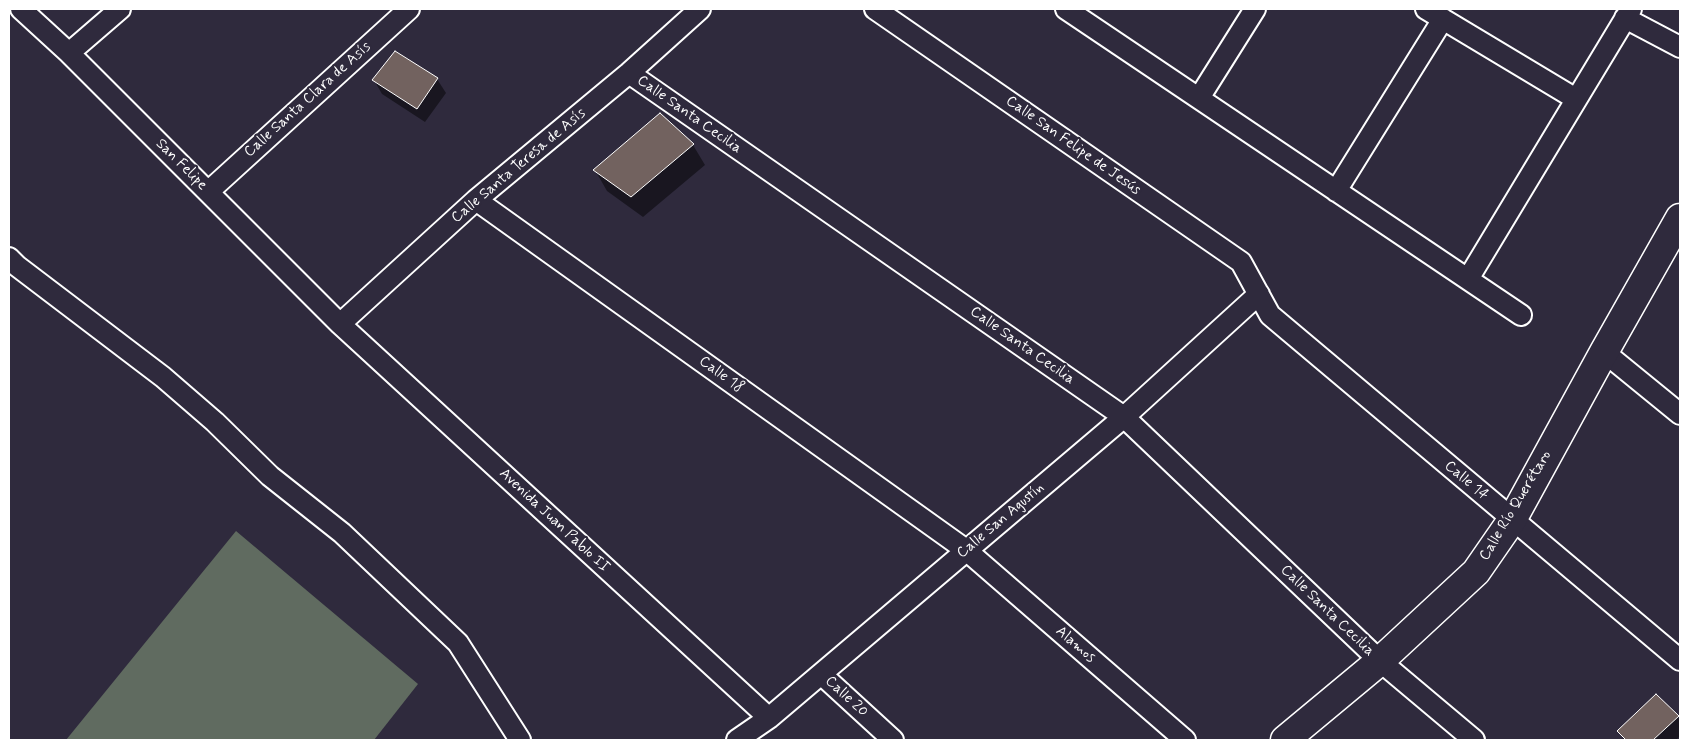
<!DOCTYPE html>
<html>
<head>
<meta charset="utf-8">
<style>
  body { margin:0 }
  #map { position:relative; width:1689px; height:749px; overflow:hidden; background:#2f2a3d; font-family:Mynerve,sans-serif }
  canvas { display:block }
  .frame { position:absolute; inset:0; border:10px solid #fff; pointer-events:none }
</style>
</head>
<body>
<div id="map">
<canvas width="1689" height="749"></canvas>
<div class="frame"></div>
</div>
<script>
const g = document.querySelector('canvas').getContext('2d');
g.lineJoin = 'round';
function fillPath(path, color) { g.fillStyle = color; g.fill(path, 'evenodd'); }
const toPath = rows => new Path2D(rows.map(r => 'M' + r).join(''));
function trace(path, color, width, dash) { g.strokeStyle = color; g.lineWidth = width; g.lineCap = dash ? 'butt' : 'round'; g.setLineDash(dash || []); g.stroke(path); }
function write(font, color, halo, rows, align = 'center') {
  g.font = font + ' Mynerve,sans-serif'; g.lineWidth = 4.5; g.setLineDash([]); g.textBaseline = 'middle'; g.strokeStyle = halo; g.fillStyle = color; for (const [text, x, y, turn = 0] of rows) {
    g.save(); g.translate(x, y); g.rotate((+turn || 0) * Math.PI / 180); g.textAlign = isNaN(turn) ? turn : align; if (halo) g.strokeText(text, 0, 0); g.fillText(text, 0, 0); g.restore();
  }
}
fillPath(toPath([
  [236,531,418,684,374,740,66,740]
]), '#606b60');
fillPath(toPath([
  [395,52,437,79,446,93,425,122,382,94,374,80],
  [693,145,705,165,643,217,607,191,595,170],
  [1678,717,1680,722,1680,736,1676,740,1624,740,1619,731]
]), '#0007');
const building = toPath([
  [395,51,438,78,417,109,372,80,395,51],
  [660,113,694,144,631,197,593,170,660,113],
  [1656,694,1679,716,1653,740,1626,740,1617,731,1656,694]
]);
fillPath(building, '#72625f');
trace(building, '#fff', 1);
const street = toPath([
  [21,9,69,53,340,324,769,718],
  [875,9,1241,262,1270,315,1680,660],
  [1066,9,1521,315],
  [1426,9,1576,99],
  [1625,18,1680,47],
  [69,53,120,9],
  [629,73,1124,417,1380,661,1474,740],
  [1199,98,1255,9],
  [1336,191,1443,19],
  [208,192,409,9],
  [476,200,966,550,1185,740],
  [9,258,17,266,163,377,215,422,270,476,342,533,458,643,520,740],
  [1468,279,1631,9],
  [340,324,476,200,629,73,700,9],
  [1604,352,1680,414],
  [821,674,893,740],
  [737,740,769,718,1124,417,1259,294]
]);
const secondary = toPath([
  [1285,740,1380,661,1476,572,1512,520,1604,352,1680,218]
]);
trace(street, '#fff', 24);
trace(secondary, '#fff', 31);
trace(street, '#2f2a3d', 20);
trace(secondary, '#2f2a3d', 28);
write('15px', '#fff', '#2f2a3d', [
  ["Calle Santa Clara de Asís",308,100,-42],
  ["Calle Santa Cecilia",689,115,35],
  ["Calle San Felipe de Jesús",1073,146,35],
  ["San Felipe",181,165,45],
  ["Calle Santa Teresa de Asís",519,166,-40],
  ["Calle Santa Cecilia",1022,346,35],
  ["Calle 18",721,375,36],
  ["Calle 14",1466,481,40],
  ["Calle Río Querétaro",1516,506,-59],
  ["Avenida Juan Pablo II",554,521,43],
  ["Calle San Agustín",1001,521,-40],
  ["Calle Santa Cecilia",1327,611,44],
  ["Alamos",1075,645,41],
  ["Calle 20",846,697,43]
]);
</script>
</body>
</html>
